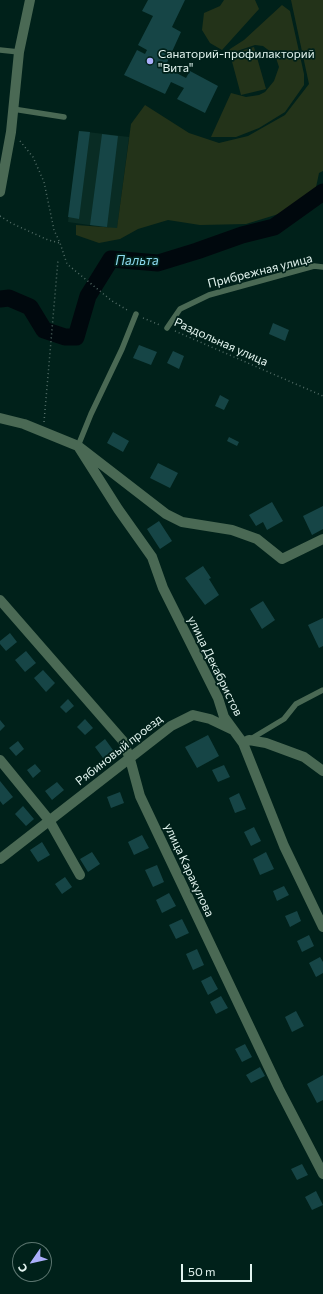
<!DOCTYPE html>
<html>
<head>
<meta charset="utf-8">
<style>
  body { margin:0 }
  #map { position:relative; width:323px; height:1294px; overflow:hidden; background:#00211a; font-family:Commissioner,sans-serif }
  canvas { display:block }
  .north { position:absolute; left:12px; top:1242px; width:40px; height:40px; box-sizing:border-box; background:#00211a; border:1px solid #5a756f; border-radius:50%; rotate:236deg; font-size:11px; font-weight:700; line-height:16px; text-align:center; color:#e2f4ef }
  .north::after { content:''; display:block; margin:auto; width:14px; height:18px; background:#abaffb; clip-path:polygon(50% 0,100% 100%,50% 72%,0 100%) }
  .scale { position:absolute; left:181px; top:1264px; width:71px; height:18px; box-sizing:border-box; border:2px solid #e2f4ef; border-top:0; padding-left:5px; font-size:12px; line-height:14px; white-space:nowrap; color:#e2f4ef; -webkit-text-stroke:3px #00211a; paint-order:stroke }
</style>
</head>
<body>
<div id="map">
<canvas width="323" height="1294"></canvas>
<div class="north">С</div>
<div class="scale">50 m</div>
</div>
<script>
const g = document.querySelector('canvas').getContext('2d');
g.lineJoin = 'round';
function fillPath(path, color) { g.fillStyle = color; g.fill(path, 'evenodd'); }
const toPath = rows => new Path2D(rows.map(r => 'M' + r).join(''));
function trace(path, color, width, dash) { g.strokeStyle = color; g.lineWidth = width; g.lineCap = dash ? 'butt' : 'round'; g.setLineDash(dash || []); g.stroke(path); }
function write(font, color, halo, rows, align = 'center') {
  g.font = font + ' Commissioner,sans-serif'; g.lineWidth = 3.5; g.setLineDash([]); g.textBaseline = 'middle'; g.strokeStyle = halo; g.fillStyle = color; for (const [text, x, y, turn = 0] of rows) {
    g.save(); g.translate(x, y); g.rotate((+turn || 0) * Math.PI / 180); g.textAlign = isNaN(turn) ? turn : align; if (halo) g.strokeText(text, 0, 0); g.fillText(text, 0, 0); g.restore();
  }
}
fillPath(toPath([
  [79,131,129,137,117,229,68,222]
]), '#092c24');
fillPath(toPath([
  [224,0,255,0,259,9,222,50,210,43,202,30,204,13,220,6],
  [291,0,323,0,323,171,319,173,315,192,285,212,246,224,200,225,168,220,138,229,120,239,99,243,76,235,76,225,117,228,131,124,145,105,189,133,219,143,248,136,285,115,309,84],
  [282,5,290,11,304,74,304,85,285,112,259,128,236,137,211,137,231,93,246,97,259,95,265,92,274,81,279,67,275,55,263,46,255,45,237,51,228,52,230,49,244,40],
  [254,47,266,89,241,95,230,54]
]), '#233319');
trace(toPath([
  [0,299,9,298,30,307,44,330,65,337,76,337,88,296,111,259,158,263,197,251,242,235,274,227,323,192]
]), '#00080d', 17);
fillPath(toPath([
  [148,0,185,0,172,27,181,32,165,67,186,78,190,71,218,86,205,113,177,99,184,88,171,82,165,94,124,75,137,50,145,54,147,50,138,45,153,16,142,11],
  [79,131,90,132,79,219,68,217],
  [102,134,118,136,107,227,90,225],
  [273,323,289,330,285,341,269,334],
  [139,345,157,352,151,365,133,358],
  [173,351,184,356,179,369,167,363],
  [220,395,229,400,224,410,215,406],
  [113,432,129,441,123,452,107,443],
  [229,437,239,442,237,446,227,441],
  [158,463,178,473,170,488,150,478],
  [272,502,283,521,267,530,263,522,256,526,249,515],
  [323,506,323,529,312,535,303,516],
  [159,521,172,541,160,549,147,529],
  [203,566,211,578,209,579,219,595,205,605,185,578],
  [263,601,275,620,262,629,250,609],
  [323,618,323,646,319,648,308,625],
  [10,633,17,642,6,651,0,644,0,641],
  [26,651,36,663,25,672,15,660],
  [43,670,55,683,46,692,34,678],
  [68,699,74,706,66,713,60,707],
  [85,719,93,728,85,735,77,727],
  [0,720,5,726,0,731],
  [208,735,219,756,197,768,185,747],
  [105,739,113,750,103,758,95,747],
  [18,741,24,749,16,756,9,748],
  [35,764,41,771,33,778,27,770],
  [224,765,230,777,218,782,212,770],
  [0,781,13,797,3,805,0,801],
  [57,782,64,790,52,800,45,791],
  [120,792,124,803,111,808,107,797],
  [239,793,246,809,235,813,229,798],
  [23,806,34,819,26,826,15,814],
  [254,827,261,841,251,846,244,832],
  [142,835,149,848,134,855,128,842],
  [42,842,50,855,38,862,30,850],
  [92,852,100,864,88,872,80,859],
  [266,852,274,869,260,875,253,859],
  [157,865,164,882,153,887,145,870],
  [65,877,72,887,62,894,55,884],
  [284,886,289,895,277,901,273,891],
  [169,893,176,906,162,913,156,900],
  [297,911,301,921,290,927,285,916],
  [182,919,189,933,176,939,169,925],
  [309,935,314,946,302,952,297,941],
  [197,949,204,965,193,970,186,954],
  [320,957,323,962,323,973,316,977,309,963],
  [211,976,218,989,208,995,201,981],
  [221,996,228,1008,216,1014,210,1002],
  [296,1011,304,1026,292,1032,285,1017],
  [245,1044,252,1057,242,1062,235,1049],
  [260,1067,265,1076,251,1083,246,1075],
  [323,1075,323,1100,317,1103,307,1084],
  [302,1164,308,1175,297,1180,291,1169],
  [316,1191,323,1205,312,1210,305,1197]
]), '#164546');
trace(toPath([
  [20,141,33,157,44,182,54,230,60,243,67,264,112,301,129,311],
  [0,216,11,223,48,240,60,243],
  [143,318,160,325],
  [175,331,323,396],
  [44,422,58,260]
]), '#526d67', 1.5, [1, 3]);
trace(toPath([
  [0,50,19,52],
  [13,109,64,117],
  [167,328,180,309,209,295,314,266,323,267],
  [78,446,91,414,122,349,136,314],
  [249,740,284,719,296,704,323,690]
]), '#4a6954', 5.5);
trace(toPath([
  [0,192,11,132,19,52,30,0],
  [0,418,24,424,78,446,166,514,182,522,232,530,257,539,282,559,323,539],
  [78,446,118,509,152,557,163,588,218,698,224,717,243,743,284,846,323,927],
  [0,600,123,741,130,759,140,796,279,1089,323,1174],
  [243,743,249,740,266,743,304,757,323,771],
  [0,760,49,820,80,875],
  [0,859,171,726,193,715,210,719,231,729]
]), '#4a6954', 10);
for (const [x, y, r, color] of [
  [150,61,4,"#abaffb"]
]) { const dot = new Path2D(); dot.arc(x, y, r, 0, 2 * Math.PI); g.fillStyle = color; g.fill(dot); trace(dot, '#00211a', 1.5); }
write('12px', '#e2f4ef', '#00211a', [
  ["Санаторий-профилакторий",158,54],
  ["\"Вита\"",158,68]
], 'left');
write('12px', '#e2f4ef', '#00211a', [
  ["Прибрежная улица",260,271,-14],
  ["Раздольная улица",221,342,24],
  ["улица Декабристов",215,666,64],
  ["Рябиновый проезд",119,750,-38],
  ["улица Каракулова",189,870,65]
]);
write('italic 13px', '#8dd9ef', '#00211a', [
  ["Пальта",137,261]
]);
</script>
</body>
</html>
